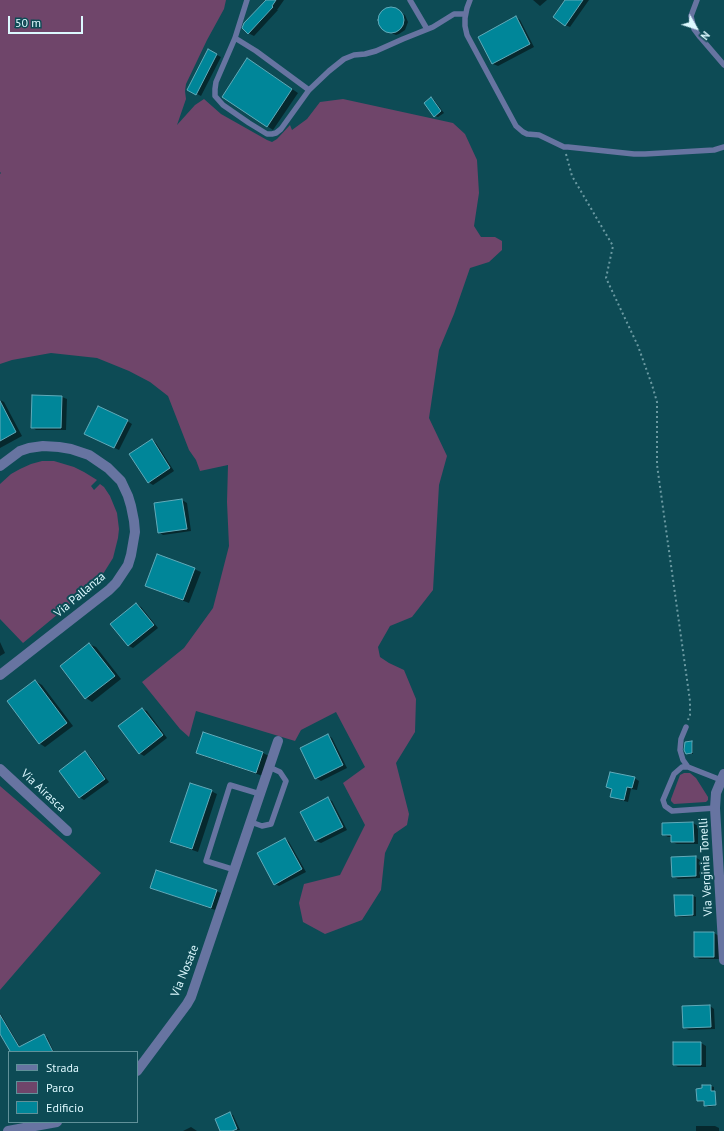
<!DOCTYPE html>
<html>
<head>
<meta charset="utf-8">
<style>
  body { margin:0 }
  #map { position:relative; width:724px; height:1131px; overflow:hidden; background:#0d4b55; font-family:"PT Sans",sans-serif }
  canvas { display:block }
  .legend { position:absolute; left:8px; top:1051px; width:130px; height:72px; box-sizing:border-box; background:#0d4b55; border:1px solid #609199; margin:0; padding:5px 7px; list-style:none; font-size:12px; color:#ddf9ff }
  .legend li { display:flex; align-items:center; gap:8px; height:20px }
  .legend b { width:20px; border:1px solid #609199 }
  .north { position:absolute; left:676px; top:8px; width:40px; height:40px; -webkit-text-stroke:3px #0d4b55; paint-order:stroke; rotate:129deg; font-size:11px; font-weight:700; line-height:16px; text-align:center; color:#ddf9ff }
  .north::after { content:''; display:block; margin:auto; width:14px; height:18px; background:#ddf9ff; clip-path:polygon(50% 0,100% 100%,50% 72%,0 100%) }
  .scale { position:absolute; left:8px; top:16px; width:75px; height:18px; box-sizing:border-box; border:2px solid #ddf9ff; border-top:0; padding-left:5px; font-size:12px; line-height:14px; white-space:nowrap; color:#ddf9ff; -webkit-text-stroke:3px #0d4b55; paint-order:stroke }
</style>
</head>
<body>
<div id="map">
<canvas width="724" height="1131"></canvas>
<ul class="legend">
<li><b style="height:5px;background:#6774a1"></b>Strada</li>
<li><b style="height:11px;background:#6f456a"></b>Parco</li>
<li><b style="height:11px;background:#008699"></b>Edificio</li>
</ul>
<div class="north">N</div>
<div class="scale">50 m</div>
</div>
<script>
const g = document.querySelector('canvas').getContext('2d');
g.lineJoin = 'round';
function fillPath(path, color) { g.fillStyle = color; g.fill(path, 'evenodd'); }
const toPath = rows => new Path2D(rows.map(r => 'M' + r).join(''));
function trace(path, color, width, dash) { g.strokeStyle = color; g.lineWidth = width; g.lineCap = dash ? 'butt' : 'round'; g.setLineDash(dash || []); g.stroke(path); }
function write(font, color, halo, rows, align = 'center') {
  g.font = font + ' "PT Sans",sans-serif'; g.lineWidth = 4; g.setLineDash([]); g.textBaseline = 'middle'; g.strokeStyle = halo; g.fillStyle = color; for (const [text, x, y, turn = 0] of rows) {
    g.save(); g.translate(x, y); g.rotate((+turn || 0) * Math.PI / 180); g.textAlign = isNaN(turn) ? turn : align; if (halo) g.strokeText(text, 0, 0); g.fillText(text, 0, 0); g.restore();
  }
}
fillPath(toPath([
  [0,0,226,0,224,9,207,40,186,84,185,91,186,99,177,125,195,105,204,99,221,114,267,140,272,142,277,139,290,125,292,130,307,119,320,102,343,99,453,123,465,134,477,160,479,193,474,226,481,237,495,237,502,241,502,250,489,262,470,268,454,314,439,350,429,418,447,456,439,485,433,590,412,617,390,626,378,647,380,657,389,663,404,670,416,699,415,732,396,763,409,814,407,825,394,834,385,853,381,890,362,920,325,934,303,922,299,903,304,884,340,875,365,825,343,783,365,767,336,712,301,730,295,741,196,711,189,737,180,729,142,682,184,648,213,608,229,546,227,502,228,465,200,471,196,460,189,450,168,396,150,382,129,371,97,358,51,353,12,360,0,364,0,174,1,173,0,172],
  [42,461,54,461,74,467,84,472,97,480,91,486,94,490,100,484,104,487,110,496,117,513,119,529,118,538,113,558,103,574,98,581,23,643,0,619,0,484,11,474,20,469,31,464],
  [684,773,690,773,696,778,708,797,708,800,706,802,674,804,671,801,671,799,680,775],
  [0,786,101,873,0,990]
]), '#6f456a');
fillPath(toPath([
  [267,0,284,0,277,10,278,10,254,36,248,33],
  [533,0,547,0,540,6],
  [566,0,589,0,570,27,565,25],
  [389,8,393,8,405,15,408,22,405,30,399,34,396,35,383,29,379,22,379,19,382,12],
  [516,17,520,20,534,47,498,66,493,64,479,37],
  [209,51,221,57,201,96,189,90],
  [254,63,298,93,273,130,267,126],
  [431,99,434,100,444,113,438,117,435,116],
  [33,396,62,397,67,399,66,430,36,430,32,427],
  [0,400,4,402,22,436,0,448],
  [127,421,132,424,119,450,90,436],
  [152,440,156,443,174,471,153,485,148,482],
  [182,500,187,503,191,531,163,535,159,532,155,504],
  [194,569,201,572,189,603,152,589,146,586],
  [137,604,141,607,158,628,133,648,129,646,111,624],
  [0,642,5,653,0,656],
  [89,644,96,647,121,679,92,702,86,698],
  [35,681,42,685,73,726,45,747,39,743],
  [142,709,147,711,167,738,144,756,139,753],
  [204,733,263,753,269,756,263,776,203,756,197,753],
  [328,735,332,738,347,768,321,781,316,778,301,748],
  [692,742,693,743,693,754,688,754,686,753],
  [85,753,89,755,109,782,84,800,79,797],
  [634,778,639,781,637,790,631,789,628,802,616,799,612,796,612,790,608,787],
  [211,791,217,794,198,852,178,845,172,841],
  [328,799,332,801,347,830,321,843,316,841,302,812],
  [693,823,698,826,698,844,677,844,672,842,672,837,668,837,663,834,663,824],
  [285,839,289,842,306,872,279,886,275,884],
  [695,857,700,860,700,878,678,879,673,876],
  [151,887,216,891,221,893,215,910,156,890],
  [693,896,696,897,696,916,678,917,676,915],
  [695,933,714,933,719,936,719,959,700,959,695,957],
  [710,1006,714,1009,715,1029,689,1030,684,1028],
  [0,1013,20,1047,44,1036,47,1037,54,1052,12,1052,0,1034],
  [674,1043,701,1043,706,1046,706,1067,678,1067,674,1065],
  [711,1086,714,1087,714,1106,708,1107,705,1105,705,1102,701,1102,698,1101],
  [230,1114,233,1115,240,1130,221,1131],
  [696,1126,715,1126,719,1128,719,1131,696,1131],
  [191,1127,197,1131,183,1131]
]), '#0007');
const building = toPath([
  [266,0,276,0,272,6,273,7,248,34,242,28,244,23,266,0],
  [565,0,583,0,565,26,553,17,565,0],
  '378 20a13 13 0 1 1 26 0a13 13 0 1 1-26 0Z',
  [516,16,530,44,492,64,478,37,516,16],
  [208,49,217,54,196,95,187,90,208,49],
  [247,58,292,89,267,127,222,97,247,58],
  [431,97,441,111,434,117,424,103,431,97],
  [32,395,62,396,61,428,31,428,32,395],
  [0,401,16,432,0,441,0,401],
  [98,406,128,420,114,448,84,434,98,406],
  [152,439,170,468,148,483,129,454,152,439],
  [182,499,187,529,158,533,154,503,182,499],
  [157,554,195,568,183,600,145,586,157,554],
  [136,603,154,625,128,646,110,624,136,603],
  [89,643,115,676,85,699,60,666,89,643],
  [35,680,67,723,39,744,7,701,35,680],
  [142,708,163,735,139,754,118,726,142,708],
  [203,732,263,752,256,773,196,753,203,732],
  [328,734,343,765,315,779,300,748,328,734],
  [692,741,692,753,686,754,684,750,685,742,692,741],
  [85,751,105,779,79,798,59,771,85,751],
  [610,772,635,777,632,788,627,787,624,800,610,797,612,789,606,787,610,772],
  [190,783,212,790,192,849,170,842,190,783],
  [328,797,343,827,315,841,300,812,328,797],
  [693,822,694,842,671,842,671,835,662,835,662,823,693,822],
  [285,838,302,869,274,885,257,853,285,838],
  [696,856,696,876,672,877,671,857,696,856],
  [156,870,217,890,211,908,150,888,156,870],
  [674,895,693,895,693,915,675,916,674,895],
  [694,932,714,932,714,957,694,957,694,932],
  [710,1005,711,1027,683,1028,682,1006,710,1005],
  [0,1015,19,1047,44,1034,53,1052,8,1052,10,1051,0,1034,0,1015],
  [673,1042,701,1042,701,1065,673,1065,673,1042],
  [702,1085,711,1085,711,1091,715,1091,716,1105,704,1106,704,1101,697,1101,696,1089,702,1088,702,1085],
  [230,1112,237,1129,232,1131,220,1131,215,1119,230,1112]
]);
fillPath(building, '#008699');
trace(building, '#61aab9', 1);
trace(toPath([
  [566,154,572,176,613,246,606,278,638,346,652,385,657,402,657,465,690,701,690,715,688,720]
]), '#6b9aa2', 2, [2, 3]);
trace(toPath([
  [247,0,235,38,216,82,215,89,215,96,223,105,249,123,267,134,272,134,276,133,281,129,309,90,329,71,344,59,354,55,365,54,376,51,403,39,433,27,454,14,465,14],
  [410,0,427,29],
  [470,0,467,8,465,18,465,26,467,35,516,126,523,132,527,134,539,135,564,147,568,147,634,154,645,154,714,150,724,147],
  [697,0,691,16,694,29,700,37,724,65],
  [235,38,256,51,309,90],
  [686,727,681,739,680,750,683,760,688,767,721,780],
  [688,767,682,767,674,774,663,800,665,806,672,811,715,808],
  [251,822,262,826,271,824,286,781,280,772,269,767],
  [235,870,206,861,230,785,260,794]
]), '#6774a1', 5.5);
trace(toPath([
  [0,466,20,451,29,448,43,446,59,447,71,449,89,455,108,468,121,481,128,496,131,506,134,521,135,532,131,555,128,565,116,583,109,590,0,675],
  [0,769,67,831],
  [724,774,716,793,715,808,724,960],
  [137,1071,187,1004,191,997,278,741],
  [8,1131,57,1122]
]), '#6774a1', 10);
write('12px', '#ddf9ff', '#0d4b55', [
  ["Via Pallanza",80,595,-40],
  ["Via Airasca",43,791,43],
  ["Via Verginia Tonelli",706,867,-93],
  ["Via Nosate",185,971,-68]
]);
</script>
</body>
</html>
